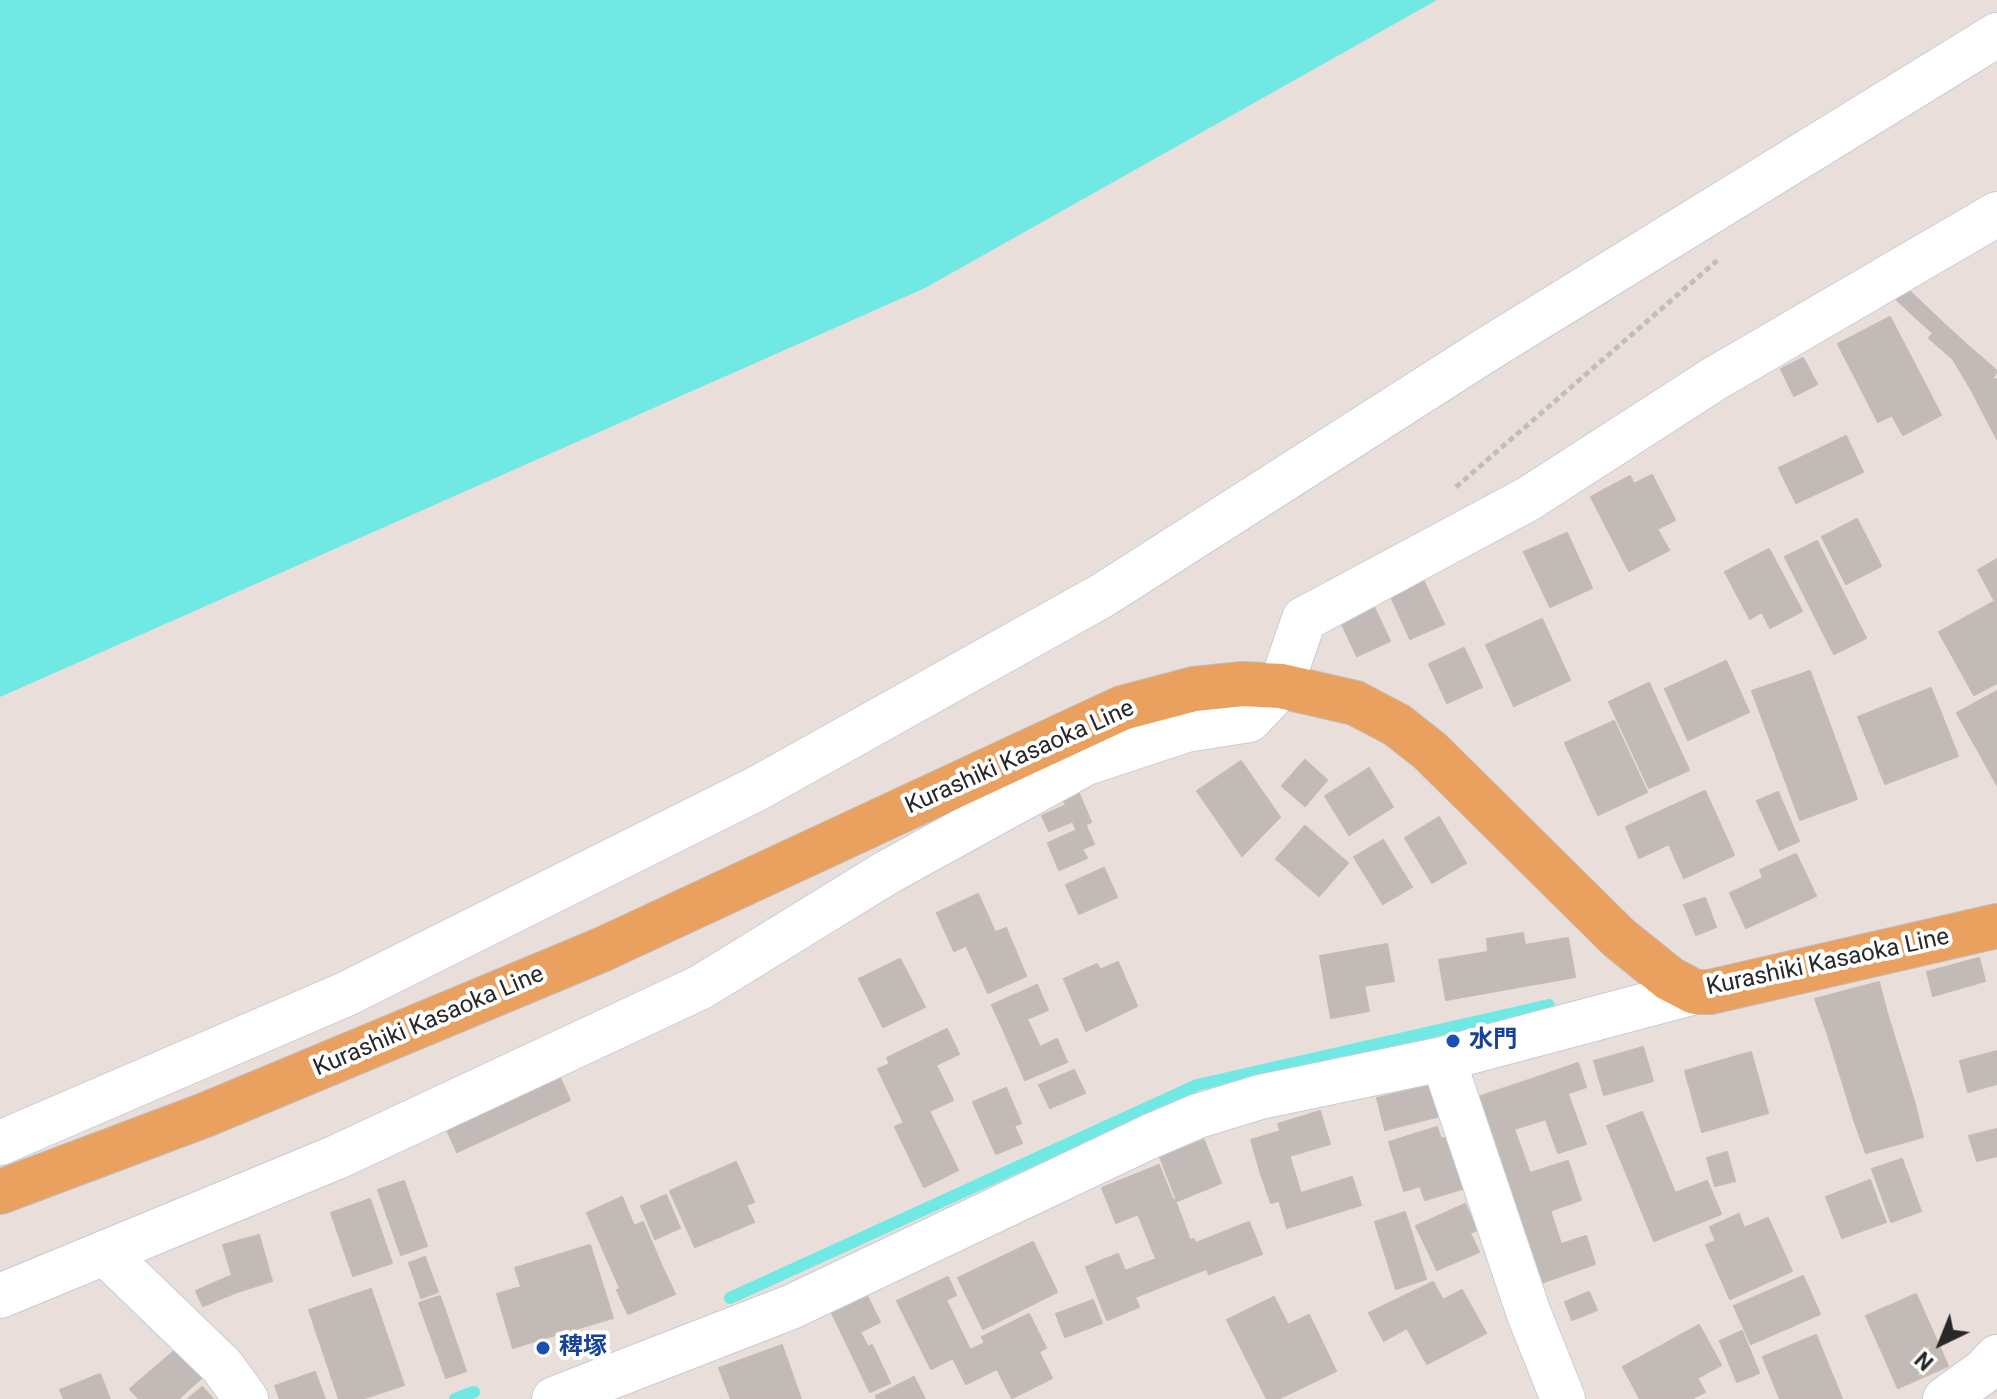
<!DOCTYPE html>
<html>
<head>
<meta charset="utf-8">
<style>
  body { margin:0 }
  #map { position:relative; width:1997px; height:1399px; overflow:hidden; background:#eadeda; font-family:Roboto,sans-serif }
  canvas { display:block }
  .north { position:absolute; left:1901px; top:1303px; width:80px; height:80px; -webkit-text-stroke:6px #fff; paint-order:stroke; rotate:223deg; font-size:22px; font-weight:700; line-height:32px; text-align:center; color:#282828 }
  .north::after { content:''; display:block; margin:auto; width:28px; height:36px; background:#282828; clip-path:polygon(50% 0,100% 100%,50% 72%,0 100%) }
</style>
</head>
<body>
<div id="map">
<canvas width="1997" height="1399"></canvas>
<div class="north">N</div>
</div>
<script>
const g = document.querySelector('canvas').getContext('2d');
g.lineJoin = 'round';
function fillPath(path, color) { g.fillStyle = color; g.fill(path, 'evenodd'); }
const toPath = rows => new Path2D(rows.map(r => 'M' + r).join(''));
function trace(path, color, width, dash) { g.strokeStyle = color; g.lineWidth = width; g.lineCap = dash ? 'butt' : 'round'; g.setLineDash(dash || []); g.stroke(path); }
function write(font, color, halo, rows, align = 'center') {
  g.font = font + ' Roboto,"Noto Sans JP",sans-serif'; g.lineWidth = 8; g.setLineDash([]); g.textBaseline = 'middle'; g.strokeStyle = halo; g.fillStyle = color; for (const [text, x, y, turn = 0] of rows) {
    g.save(); g.translate(x, y); g.rotate((+turn || 0) * Math.PI / 180); g.textAlign = isNaN(turn) ? turn : align; if (halo) g.strokeText(text, 0, 0); g.fillText(text, 0, 0); g.restore();
  }
}
fillPath(toPath([
  [0,0,1437,0,925,288,0,697]
]), '#70e9e5');
trace(toPath([
  [730,1298,1197,1085,1549,1005],
  [455,1399,474,1392]
]), '#70e9e5', 12);
const building = toPath([
  [1906,288,1923,304,1913,315,1896,299,1906,288],
  [1923,304,1943,323,1933,333,1913,315,1923,304],
  [1890,317,1941,415,1903,435,1892,415,1878,422,1838,344,1890,317],
  [1943,323,1966,344,1953,359,1929,338,1943,323],
  [1966,344,1997,371,1991,382,1972,391,1953,359,1966,344],
  [1803,358,1817,384,1794,396,1781,369,1803,358],
  [1997,379,1997,439,1972,391,1997,379],
  [1846,436,1863,472,1796,503,1779,468,1846,436],
  [1652,475,1675,520,1657,529,1669,550,1629,571,1591,497,1630,476,1634,484,1652,475],
  [1857,519,1881,566,1846,584,1822,537,1857,519],
  [1567,533,1592,588,1550,607,1524,552,1567,533],
  [1817,541,1866,638,1834,654,1785,557,1817,541],
  [1769,549,1802,611,1770,628,1762,612,1750,619,1725,572,1769,549],
  [1997,559,1997,605,1978,570,1997,559],
  [1422,578,1444,624,1410,639,1389,592,1422,578],
  [1993,602,1997,609,1997,683,1974,695,1939,632,1993,602],
  [1372,603,1390,641,1357,656,1339,618,1372,603],
  [1542,619,1570,680,1514,706,1486,645,1542,619],
  [1464,648,1482,687,1447,703,1429,664,1464,648],
  [1726,661,1749,712,1688,740,1665,689,1726,661],
  [1810,671,1857,799,1800,820,1752,691,1810,671],
  [1649,683,1689,770,1649,788,1609,702,1649,683],
  [1931,688,1958,756,1885,784,1858,717,1931,688],
  [1997,691,1997,759,1986,765,1957,713,1997,691],
  [1614,721,1647,792,1598,815,1565,743,1614,721],
  [1997,759,1997,785,1986,765,1997,759],
  [1305,760,1327,780,1305,806,1282,786,1305,760],
  [1241,761,1280,817,1242,856,1197,791,1241,761],
  [1369,768,1393,807,1349,835,1325,796,1369,768],
  [1077,789,1091,822,1076,829,1062,796,1077,789],
  [1705,791,1734,855,1684,878,1669,844,1639,858,1626,827,1705,791],
  [1778,792,1799,841,1779,850,1757,801,1778,792],
  [1064,806,1071,822,1049,831,1042,816,1064,806],
  [1439,817,1466,863,1432,883,1405,838,1439,817],
  [1086,826,1094,844,1082,849,1087,858,1059,870,1048,843,1086,826],
  [1305,826,1348,863,1319,896,1276,859,1305,826],
  [1383,840,1412,887,1383,904,1354,857,1383,840],
  [1796,854,1816,896,1746,928,1730,893,1763,878,1760,870,1796,854],
  [1104,868,1117,897,1079,914,1066,885,1104,868],
  [978,894,995,932,954,951,937,913,978,894],
  [1705,898,1716,927,1696,935,1684,905,1705,898],
  [1006,928,1026,976,988,993,966,945,1006,928],
  [1523,933,1525,945,1568,938,1575,977,1446,1000,1439,960,1488,952,1487,939,1523,933],
  [1387,944,1394,981,1364,986,1369,1011,1331,1018,1320,956,1387,944],
  [1979,958,1985,981,1933,996,1927,972,1979,958],
  [900,959,925,1007,883,1027,859,979,900,959],
  [1118,962,1137,1006,1086,1031,1064,979,1097,964,1100,970,1118,962],
  [1879,982,1887,1013,1827,1032,1815,999,1879,982],
  [1037,985,1048,1010,1003,1029,992,1005,1037,985],
  [1887,1013,1915,1104,1855,1123,1827,1032,1887,1013],
  [1027,1019,1040,1047,1057,1039,1067,1062,1025,1080,1003,1029,1027,1019],
  [947,1029,959,1054,936,1065,953,1100,904,1123,878,1069,890,1064,887,1058,947,1029],
  [1643,1047,1653,1081,1604,1095,1594,1061,1643,1047],
  [1997,1051,1997,1084,1968,1092,1960,1061,1997,1051],
  [1751,1052,1768,1113,1702,1132,1685,1071,1751,1052],
  [1578,1063,1586,1087,1540,1103,1532,1079,1578,1063],
  [555,1067,570,1100,457,1152,442,1119,555,1067],
  [1074,1070,1085,1093,1050,1108,1039,1085,1074,1070],
  [1532,1079,1546,1119,1514,1129,1530,1173,1568,1161,1581,1200,1514,1223,1472,1099,1532,1079],
  [1432,1085,1440,1116,1385,1130,1377,1098,1432,1085],
  [1006,1088,1021,1123,988,1136,973,1102,1006,1088],
  [1568,1094,1586,1144,1558,1153,1540,1103,1568,1094],
  [1915,1104,1923,1137,1866,1153,1855,1123,1915,1104],
  [929,1111,958,1170,924,1187,895,1127,929,1111],
  [1320,1111,1330,1144,1289,1156,1278,1124,1320,1111],
  [1642,1112,1675,1193,1707,1181,1721,1214,1654,1241,1607,1126,1642,1112],
  [1014,1126,1022,1143,996,1154,988,1136,1014,1126],
  [1437,1127,1441,1139,1455,1135,1472,1186,1425,1200,1420,1186,1404,1191,1389,1142,1437,1127],
  [1997,1129,1997,1156,1977,1161,1969,1136,1997,1129],
  [1281,1131,1292,1164,1261,1174,1251,1140,1281,1131],
  [1204,1140,1221,1183,1177,1201,1160,1157,1204,1140],
  [1727,1152,1735,1181,1715,1186,1707,1158,1727,1152],
  [1902,1159,1921,1211,1891,1222,1872,1169,1902,1159],
  [736,1162,754,1202,746,1205,754,1222,695,1247,670,1191,736,1162],
  [1292,1164,1301,1194,1271,1203,1261,1174,1292,1164],
  [1159,1165,1173,1200,1116,1223,1102,1188,1159,1165],
  [1352,1177,1361,1205,1287,1228,1279,1200,1352,1177],
  [1870,1180,1886,1222,1842,1238,1826,1197,1870,1180],
  [404,1181,427,1246,401,1255,378,1190,404,1181],
  [666,1195,680,1228,655,1239,641,1206,666,1195],
  [622,1197,634,1226,643,1222,663,1269,620,1288,587,1213,622,1197],
  [370,1199,392,1263,353,1276,331,1213,370,1199],
  [1175,1200,1190,1240,1154,1254,1138,1214,1175,1200],
  [1465,1204,1477,1230,1470,1233,1479,1252,1437,1270,1416,1226,1465,1204],
  [1550,1210,1561,1244,1525,1256,1514,1223,1550,1210],
  [1405,1212,1426,1279,1396,1289,1375,1222,1405,1212],
  [1739,1214,1744,1228,1768,1218,1792,1271,1730,1299,1706,1245,1716,1241,1710,1227,1739,1214],
  [1249,1222,1262,1254,1209,1274,1196,1243,1249,1222],
  [259,1235,272,1281,237,1292,223,1245,259,1235],
  [1586,1236,1595,1264,1535,1285,1525,1256,1586,1236],
  [1194,1239,1206,1269,1135,1297,1139,1307,1107,1320,1086,1267,1118,1254,1125,1271,1156,1259,1155,1255,1194,1239],
  [1033,1242,1057,1292,983,1329,958,1278,1033,1242],
  [590,1245,613,1318,538,1340,515,1268,590,1245],
  [425,1257,438,1292,421,1298,409,1263,425,1257],
  [663,1269,675,1294,628,1314,617,1290,663,1269],
  [230,1276,237,1292,203,1306,196,1291,230,1276],
  [1803,1276,1820,1314,1751,1344,1734,1306,1803,1276],
  [948,1277,956,1295,946,1300,970,1350,985,1343,982,1337,1029,1314,1046,1348,1039,1352,1052,1378,1012,1398,997,1369,966,1384,953,1358,931,1369,897,1301,948,1277],
  [1433,1282,1443,1300,1462,1290,1486,1333,1427,1364,1407,1328,1384,1341,1369,1313,1433,1282],
  [521,1287,538,1340,513,1348,497,1294,521,1287],
  [371,1289,404,1385,362,1399,339,1399,309,1310,371,1289],
  [1589,1292,1597,1310,1572,1320,1565,1302,1589,1292],
  [866,1294,880,1322,860,1332,868,1347,872,1345,890,1383,870,1392,831,1311,866,1294],
  [1916,1294,1948,1366,1898,1388,1866,1316,1916,1294],
  [440,1296,466,1371,446,1378,419,1303,440,1296],
  [1274,1297,1288,1325,1309,1315,1336,1371,1278,1399,1267,1399,1227,1320,1274,1297],
  [1093,1300,1102,1323,1065,1337,1056,1314,1093,1300],
  [1699,1325,1721,1365,1697,1378,1705,1392,1691,1399,1640,1399,1623,1367,1699,1325],
  [1742,1331,1759,1373,1737,1382,1720,1341,1742,1331],
  [1816,1335,1842,1399,1780,1399,1763,1357,1816,1335],
  [782,1345,801,1399,731,1399,719,1368,782,1345],
  [180,1346,206,1374,178,1399,139,1399,130,1389,180,1346],
  [315,1372,325,1399,280,1399,275,1386,315,1372],
  [100,1374,110,1399,64,1399,60,1390,100,1374],
  [914,1377,925,1399,877,1399,876,1396,914,1377],
  [202,1387,213,1399,188,1399,202,1387]
]);
fillPath(building, '#c2bab6');
trace(building, '#c5bab4', 2);
const minor = toPath([
  [1443,1059,1529,1314,1563,1399],
  [0,1143,346,994,758,788,1103,595,1486,350,1997,35],
  [106,1254,222,1366,246,1399],
  [0,1296,337,1157,701,987,886,873,1086,763,1186,730,1249,720,1281,686,1304,619,1528,499,1714,379,1997,214],
  [554,1399,791,1307,1151,1136,1198,1116,1260,1097,1443,1059,1695,992],
  [1945,1399,1984,1371,1997,1357]
]);
const major = toPath([
  [0,1192,205,1115,601,950,1122,708,1194,689,1243,684,1281,686,1355,703,1397,725,1430,751,1619,938,1670,979,1695,992,1710,992,1997,926]
]);
trace(minor, '#c5cdd6', 46);
trace(major, '#bebebe', 46);
trace(toPath([
  [1456,487,1720,258]
]), '#bebebe', 5, [6, 4]);
trace(minor, '#fff', 44);
trace(major, '#eaa15f', 44);
for (const [x, y, r, color] of [
  [1453,1041,8,"#1a4fb4"],
  [543,1348,8,"#1a4fb4"]
]) { const dot = new Path2D(); dot.arc(x, y, r, 0, 2 * Math.PI); g.fillStyle = color; g.fill(dot); trace(dot, '#fff', 3); }
write('24px', '#282828', '#fff', [
  ["Kurashiki Kasaoka Line",1020,758,-24],
  ["Kurashiki Kasaoka Line",1828,963,-12],
  ["Kurashiki Kasaoka Line",429,1022,-23]
]);
write('bold 24px', '#164399', '#fff', [
  ["水門",1469,1041],
  ["稗塚",559,1348]
], 'left');
</script>
</body>
</html>
